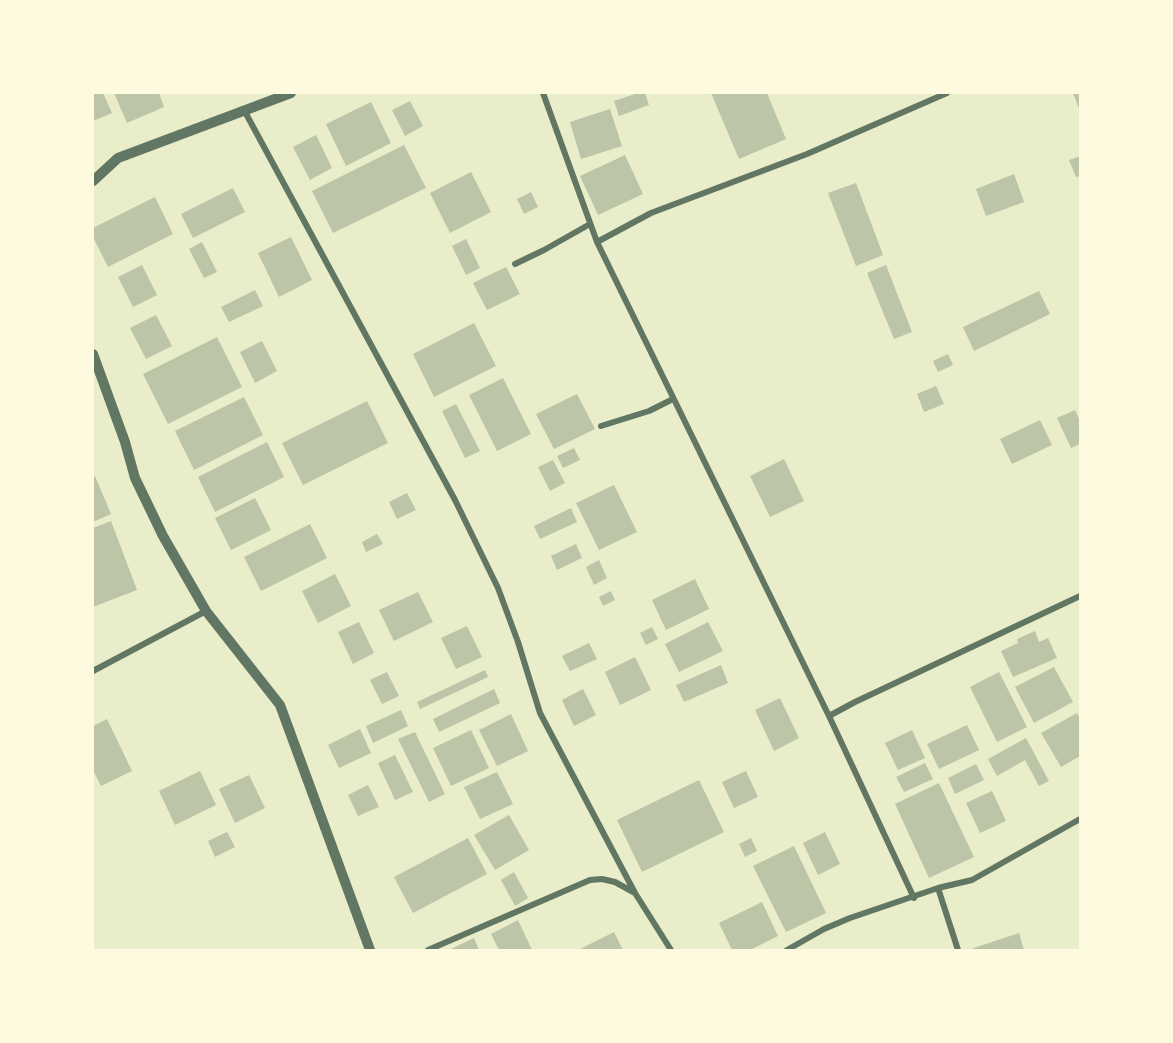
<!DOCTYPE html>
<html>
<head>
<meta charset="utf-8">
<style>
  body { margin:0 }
  #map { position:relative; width:1173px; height:1043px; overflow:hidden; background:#e9edc9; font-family:"DejaVu Sans",sans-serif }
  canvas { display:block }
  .frame { position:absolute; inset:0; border:94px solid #fefae0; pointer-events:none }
</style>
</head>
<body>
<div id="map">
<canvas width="1173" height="1043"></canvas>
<div class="frame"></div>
</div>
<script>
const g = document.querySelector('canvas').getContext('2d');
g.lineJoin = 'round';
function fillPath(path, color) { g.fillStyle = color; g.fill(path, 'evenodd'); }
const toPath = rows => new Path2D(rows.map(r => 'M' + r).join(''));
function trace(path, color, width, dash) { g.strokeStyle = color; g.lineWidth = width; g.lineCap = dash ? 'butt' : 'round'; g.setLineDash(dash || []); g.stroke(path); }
fillPath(toPath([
  [93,93,103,93,112,113,93,121],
  [114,93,159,93,164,107,127,123],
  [638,93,645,93,649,105,619,116,614,101],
  [711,93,767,93,786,139,739,159],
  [1073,93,1080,93,1080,111],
  [410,101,423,126,405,136,392,110],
  [371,102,391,143,346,166,326,124],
  [610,109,622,146,581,159,570,122],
  [316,135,332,168,310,180,293,147],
  [404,145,426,188,333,233,312,191],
  [625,155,643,194,598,215,580,176],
  [1080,156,1080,176,1076,177,1069,160],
  [471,172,491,212,450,233,430,193],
  [1014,174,1024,202,986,216,976,189],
  [856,183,883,255,856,266,828,193],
  [233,188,245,212,193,238,181,214],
  [531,192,538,207,524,214,517,199],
  [155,197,173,234,108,267,93,237,93,228],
  [291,237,312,280,279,297,258,253],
  [466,239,480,268,466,275,452,246],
  [202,242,217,272,204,278,189,249],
  [142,265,157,295,133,307,118,277],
  [886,265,912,332,894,339,867,273],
  [506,267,520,294,487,310,473,283],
  [255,290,263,306,229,322,221,307],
  [1039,291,1050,314,974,351,963,327],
  [156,315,172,346,146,359,130,328],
  [474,323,496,366,434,397,413,354],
  [217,337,242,387,168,424,143,374],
  [262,341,277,371,255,383,240,352],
  [948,354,953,365,938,372,933,361],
  [503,378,531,434,497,451,469,395],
  [936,386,944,404,924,412,917,394],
  [577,394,595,429,554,449,536,414],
  [244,397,263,435,194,470,175,431],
  [367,401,388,443,303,485,282,443],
  [456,404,480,451,465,458,442,411],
  [1075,410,1080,421,1080,444,1071,448,1057,418],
  [1040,420,1052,445,1012,464,1000,439],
  [267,442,284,477,215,512,198,477],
  [574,448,580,460,563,468,557,456],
  [784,459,804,501,770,517,750,476],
  [553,460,565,483,550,491,538,467],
  [95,476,111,514,93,522,93,477],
  [614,485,637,532,599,550,576,503],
  [407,493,416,510,397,519,389,502],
  [255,498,271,530,231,550,215,518],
  [571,508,577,522,540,539,534,526],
  [111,521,137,590,93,607,93,528],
  [310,524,327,558,261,591,244,557],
  [377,534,383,544,366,552,362,542],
  [576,544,582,558,557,570,551,556],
  [599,560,607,578,594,585,586,567],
  [335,574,351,606,318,623,302,591],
  [695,579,709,609,666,630,652,600],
  [611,591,615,600,603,606,599,597],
  [418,592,433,622,394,641,379,610],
  [359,622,374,653,353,664,338,632],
  [708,622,723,651,679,672,665,644],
  [467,626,482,657,456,669,441,638],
  [652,627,658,639,646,645,640,633],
  [1035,631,1039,642,1048,638,1057,658,1013,677,1001,651,1018,643,1017,639],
  [589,643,597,659,570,671,562,656],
  [635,657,651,690,620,705,605,672],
  [721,665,728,683,684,702,676,685],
  [1054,667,1073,702,1034,723,1015,687],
  [485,670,488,677,420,709,417,702],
  [387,672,399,696,382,704,370,680],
  [999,672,1027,727,997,742,970,687],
  [494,689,500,703,439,732,433,719],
  [583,689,596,715,574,726,562,700],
  [780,698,799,738,774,751,755,710],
  [401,710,408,726,373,743,366,726],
  [1077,713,1080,718,1080,756,1061,767,1041,733],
  [511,714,528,751,497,766,479,730],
  [107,719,132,771,101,786,93,770,93,726],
  [967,725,979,750,939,769,927,744],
  [360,729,371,753,339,768,328,745],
  [471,730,489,768,451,786,433,748],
  [912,730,925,758,898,770,885,743],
  [415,732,445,794,429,802,398,739],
  [1026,738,1049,781,1039,786,1025,760,997,776,988,759],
  [395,755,413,792,395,800,378,763],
  [925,763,933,779,904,792,896,777],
  [976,764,984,780,955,794,948,778],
  [200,771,216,805,175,825,159,791],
  [746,771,758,797,734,808,722,782],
  [497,772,513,804,480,819,464,787],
  [249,775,265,808,235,823,219,789],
  [699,780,724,832,642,872,617,820],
  [939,783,974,857,929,878,895,804],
  [368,785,379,807,358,816,348,795],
  [992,791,1006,821,980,833,966,803],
  [509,815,529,850,495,870,474,835],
  [227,832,235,847,215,857,208,841],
  [825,832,840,864,818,875,803,843],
  [468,838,487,874,413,913,394,877],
  [751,838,757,851,745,857,739,844],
  [794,846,826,913,786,932,753,866],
  [514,872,528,898,515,906,501,880],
  [762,902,778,936,750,950,732,950,719,923],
  [518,920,532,950,499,950,491,934],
  [614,932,623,950,578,950],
  [1019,933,1024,950,968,950],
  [474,938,479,950,449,950]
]), '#bcc5a7');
trace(toPath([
  [543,93,597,242,829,716,914,898],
  [244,110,455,500,498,588,518,642,540,713,635,893,671,950],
  [597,242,651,213,807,154,947,93],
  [515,264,544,250,590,224],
  [601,426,649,411,673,399],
  [93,671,206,611],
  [829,716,855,702,1080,596],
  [938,888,958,950],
  [428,950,590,880,602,879,615,882,635,893],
  [787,950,824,929,850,918,938,888,972,880,1080,819]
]), '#617663', 6);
trace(toPath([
  [93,181,118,158,291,93],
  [93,354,125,442,135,478,163,536,206,611,280,705,370,950]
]), '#617663', 10);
</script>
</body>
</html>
